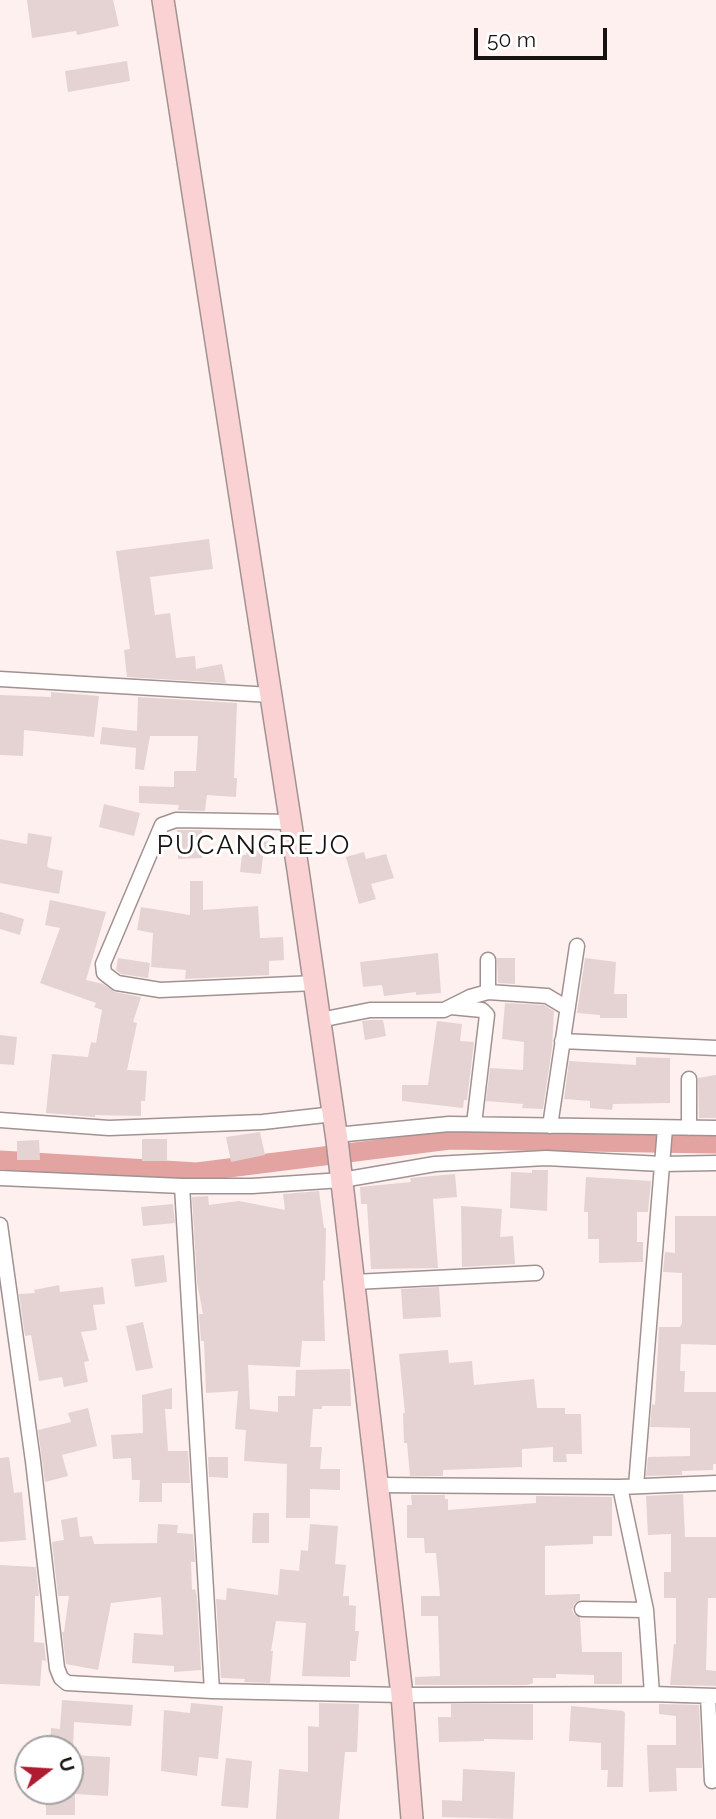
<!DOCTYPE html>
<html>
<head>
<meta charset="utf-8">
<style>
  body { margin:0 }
  #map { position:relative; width:716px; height:1819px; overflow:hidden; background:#fdf0ef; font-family:Raleway,sans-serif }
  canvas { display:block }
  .north { position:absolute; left:14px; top:1735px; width:70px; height:70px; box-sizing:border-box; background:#fff; border:2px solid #a2a0a0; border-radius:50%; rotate:73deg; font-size:19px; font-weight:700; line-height:28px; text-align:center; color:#171111 }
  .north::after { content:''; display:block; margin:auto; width:24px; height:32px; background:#af1c31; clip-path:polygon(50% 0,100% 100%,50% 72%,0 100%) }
  .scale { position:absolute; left:474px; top:28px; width:133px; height:32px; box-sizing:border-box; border:4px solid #171111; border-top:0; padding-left:9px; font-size:21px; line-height:24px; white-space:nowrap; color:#171111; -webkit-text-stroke:5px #fff; paint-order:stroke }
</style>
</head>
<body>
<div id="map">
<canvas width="716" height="1819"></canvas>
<div class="north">U</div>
<div class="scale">50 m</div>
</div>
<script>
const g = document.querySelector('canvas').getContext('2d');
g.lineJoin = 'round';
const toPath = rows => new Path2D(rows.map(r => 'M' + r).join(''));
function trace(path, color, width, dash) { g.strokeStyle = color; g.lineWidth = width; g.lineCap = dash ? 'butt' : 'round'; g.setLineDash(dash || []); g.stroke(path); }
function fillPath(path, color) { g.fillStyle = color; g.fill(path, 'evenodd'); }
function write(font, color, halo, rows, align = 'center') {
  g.font = font + ' Raleway,sans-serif'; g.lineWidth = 6; g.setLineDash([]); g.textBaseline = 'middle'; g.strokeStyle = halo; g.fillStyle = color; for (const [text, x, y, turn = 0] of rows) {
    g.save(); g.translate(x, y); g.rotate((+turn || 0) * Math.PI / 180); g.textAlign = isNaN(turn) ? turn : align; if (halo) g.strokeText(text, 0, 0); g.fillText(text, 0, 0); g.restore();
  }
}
trace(toPath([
  [0,1160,197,1172,450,1140,716,1144]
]), '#e2a3a1', 19);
fillPath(toPath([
  [27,0,113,0,119,26,77,35,76,31,32,38],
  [127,61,130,81,68,92,65,71],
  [209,539,213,569,150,577,155,615,170,613,176,658,195,656,196,669,222,664,226,683,127,677,124,650,130,649,116,551],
  [51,692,99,696,94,737,24,730,23,756,0,755,0,695,51,697],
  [138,697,237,703,234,778,237,778,236,797,207,795,205,811,178,810,179,805,139,803,139,786,174,787,174,771,196,771,198,736,150,736,144,770,135,769,136,748,100,744,102,727,137,731],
  [104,804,140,813,134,836,99,827],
  [177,830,202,830,202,858,178,859],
  [28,833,52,837,47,866,49,868,63,871,59,894,0,883,0,839,27,844],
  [250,839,270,842,268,857,263,856,261,874,240,872,242,855,246,855],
  [364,852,366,859,386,854,394,878,371,884,376,899,359,904,346,857],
  [190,881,203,881,203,910,258,906,260,938,283,937,284,960,269,961,269,975,185,979,186,970,151,967,153,933,137,930,141,907,190,915],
  [50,900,106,912,86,980,103,984,115,992,141,997,133,1022,137,1023,127,1070,147,1071,145,1101,141,1101,141,1116,95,1115,95,1117,46,1113,52,1054,88,1057,91,1042,96,1043,102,1010,94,1007,96,1003,40,983,60,928,45,925],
  [0,912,24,919,20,935,0,929],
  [438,953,441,993,416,995,416,992,384,996,382,985,363,987,360,962],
  [118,958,150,963,148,978,121,974,116,970],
  [497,958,515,958,515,984,498,983],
  [585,958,616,962,614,994,627,994,627,1018,600,1018,600,1015,577,1013],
  [505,1003,544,1005,554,1011,552,1048,543,1109,522,1108,523,1104,486,1101,490,1068,523,1070,524,1042,502,1039],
  [371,1020,383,1020,386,1036,365,1040,362,1021],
  [437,1021,462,1024,460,1041,474,1042,467,1100,464,1100,463,1108,402,1101,402,1085,428,1085],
  [0,1035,17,1037,14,1065,0,1064],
  [636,1057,670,1058,670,1103,613,1104,612,1110,590,1108,590,1101,564,1099,569,1061,636,1065],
  [716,1075,716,1118,699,1118,698,1078],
  [260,1132,265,1155,231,1162,226,1137],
  [142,1139,167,1139,167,1161,142,1161],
  [39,1140,40,1160,17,1160,17,1141],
  [532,1170,548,1170,547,1211,510,1208,511,1172,532,1173],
  [455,1174,457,1197,433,1199,438,1268,371,1269,367,1204,361,1204,360,1187,411,1182,410,1178],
  [586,1177,651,1181,648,1212,637,1212,637,1242,643,1242,643,1262,599,1263,599,1239,588,1239,588,1212,584,1212],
  [319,1191,324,1228,326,1228,325,1280,323,1281,325,1341,302,1341,300,1367,248,1365,250,1409,278,1412,278,1396,295,1396,296,1370,350,1369,351,1406,322,1406,322,1409,313,1409,310,1447,322,1447,320,1469,340,1469,340,1490,310,1489,310,1518,286,1518,287,1464,244,1461,246,1430,235,1429,238,1391,206,1393,204,1341,201,1341,199,1314,203,1314,197,1282,192,1197,208,1196,209,1205,239,1201,285,1210,283,1194],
  [173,1204,175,1223,143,1226,141,1207],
  [461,1206,502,1209,500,1237,513,1236,515,1264,462,1267],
  [675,1216,716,1216,716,1345,681,1344,680,1371,685,1371,684,1392,716,1392,716,1464,713,1464,713,1470,682,1471,682,1475,646,1476,648,1457,690,1456,690,1428,650,1427,652,1404,655,1405,659,1327,680,1327,682,1323,682,1273,663,1272,665,1252,675,1253],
  [164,1255,167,1282,135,1287,131,1259],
  [59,1285,60,1292,103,1287,105,1304,93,1305,97,1330,81,1332,89,1361,84,1362,88,1382,64,1387,62,1377,39,1381,31,1335,25,1336,19,1294,35,1293,34,1290],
  [439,1287,441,1317,403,1319,401,1289],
  [143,1322,153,1368,136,1371,126,1326],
  [448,1350,449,1363,472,1361,474,1385,534,1379,537,1408,565,1408,565,1414,581,1414,582,1454,566,1454,567,1462,553,1462,553,1447,522,1449,522,1467,443,1470,443,1476,410,1476,407,1443,404,1443,403,1413,405,1413,399,1354],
  [172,1388,172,1409,165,1409,168,1451,188,1451,190,1483,162,1483,162,1502,139,1502,140,1480,132,1480,131,1458,113,1459,111,1435,143,1433,142,1395],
  [88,1408,97,1446,62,1455,68,1476,45,1482,38,1430,71,1422,68,1413],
  [9,1457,14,1493,22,1492,26,1540,0,1542,0,1458],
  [208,1457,228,1457,228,1478,209,1477],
  [683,1494,685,1537,716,1537,716,1598,708,1598,706,1670,716,1671,716,1686,670,1685,674,1644,676,1644,676,1598,664,1598,664,1572,671,1572,671,1534,648,1535,646,1496],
  [411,1495,445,1495,445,1499,448,1499,448,1510,536,1503,536,1496,612,1497,612,1536,593,1536,593,1544,545,1546,545,1595,580,1594,580,1600,574,1604,572,1610,574,1614,580,1618,582,1652,622,1652,622,1684,594,1684,594,1675,556,1674,556,1678,533,1678,533,1683,527,1685,415,1685,415,1677,440,1676,438,1616,421,1616,421,1596,440,1596,436,1553,425,1553,424,1538,407,1538,407,1505,412,1505],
  [253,1513,269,1513,269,1543,252,1543],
  [77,1517,80,1537,92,1536,94,1544,157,1543,158,1524,178,1525,177,1533,193,1534,195,1562,191,1562,192,1590,195,1589,197,1597,201,1670,174,1672,174,1666,132,1663,134,1633,163,1635,161,1597,111,1603,98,1670,66,1664,62,1632,64,1632,69,1596,58,1596,52,1542,64,1540,61,1520],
  [310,1524,338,1526,335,1564,346,1565,343,1596,349,1596,349,1605,356,1606,355,1631,359,1631,356,1661,350,1661,350,1677,302,1676,306,1623,276,1621,271,1651,273,1651,270,1683,244,1682,245,1679,221,1678,216,1599,226,1600,227,1588,278,1595,280,1569,299,1571,301,1550,308,1551],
  [0,1565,36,1567,39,1596,35,1596,34,1642,44,1643,46,1661,42,1660,40,1686,0,1684],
  [62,1700,133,1705,131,1726,74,1722,73,1749,50,1749,51,1728,60,1729],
  [191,1703,223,1706,218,1759,199,1757,197,1776,161,1771,164,1710,190,1713],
  [319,1703,359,1704,357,1752,345,1752,339,1819,276,1819,279,1769,308,1772,308,1726,319,1727],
  [451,1704,533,1704,533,1740,484,1739,484,1741,439,1742,438,1717,451,1717],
  [659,1704,699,1705,702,1768,676,1768,677,1791,649,1792,647,1745,676,1745,676,1716,659,1714],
  [571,1706,623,1711,625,1713,623,1787,607,1787,608,1770,601,1770,601,1743,569,1741],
  [70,1755,110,1757,108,1796,75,1794,75,1815,46,1815,46,1793,70,1793],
  [226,1758,252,1761,248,1808,221,1806],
  [463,1769,515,1772,513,1819,442,1817,442,1800,462,1801]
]), '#e4d3d2');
const street = toPath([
  [0,679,271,695],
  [291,822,176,820,162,825,103,964,104,973,117,983,160,990,315,983],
  [488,960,488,992],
  [451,1007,482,1010,487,1015,474,1124],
  [320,1020,370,1010,444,1010,470,997,488,992,547,996,567,1008],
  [562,1041,716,1048],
  [0,1120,109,1128,263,1122,334,1114],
  [550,1126,577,946],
  [689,1128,689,1079],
  [336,1135,449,1124,716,1128],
  [0,1178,182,1186,252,1186,342,1180,435,1164,546,1158,662,1164,716,1163],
  [182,1186,212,1691],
  [0,1225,33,1461,57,1668,61,1678,67,1683,212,1691,402,1695,652,1694,716,1696],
  [354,1282,536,1273],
  [378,1485,620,1487,716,1483],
  [636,1486,665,1128],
  [620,1487,646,1610,652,1694],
  [582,1609,646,1610],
  [708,1696,712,1781]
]);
const secondary = toPath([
  [163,0,298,870,337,1140,402,1695,412,1819]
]);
trace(street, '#a19291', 17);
trace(secondary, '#a19291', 24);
trace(street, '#fff', 14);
trace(secondary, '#fbd2d3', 21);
g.letterSpacing = '2px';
write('26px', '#171111', '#fff', [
  ["PUCANGREJO",254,846]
]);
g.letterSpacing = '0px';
</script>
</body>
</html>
